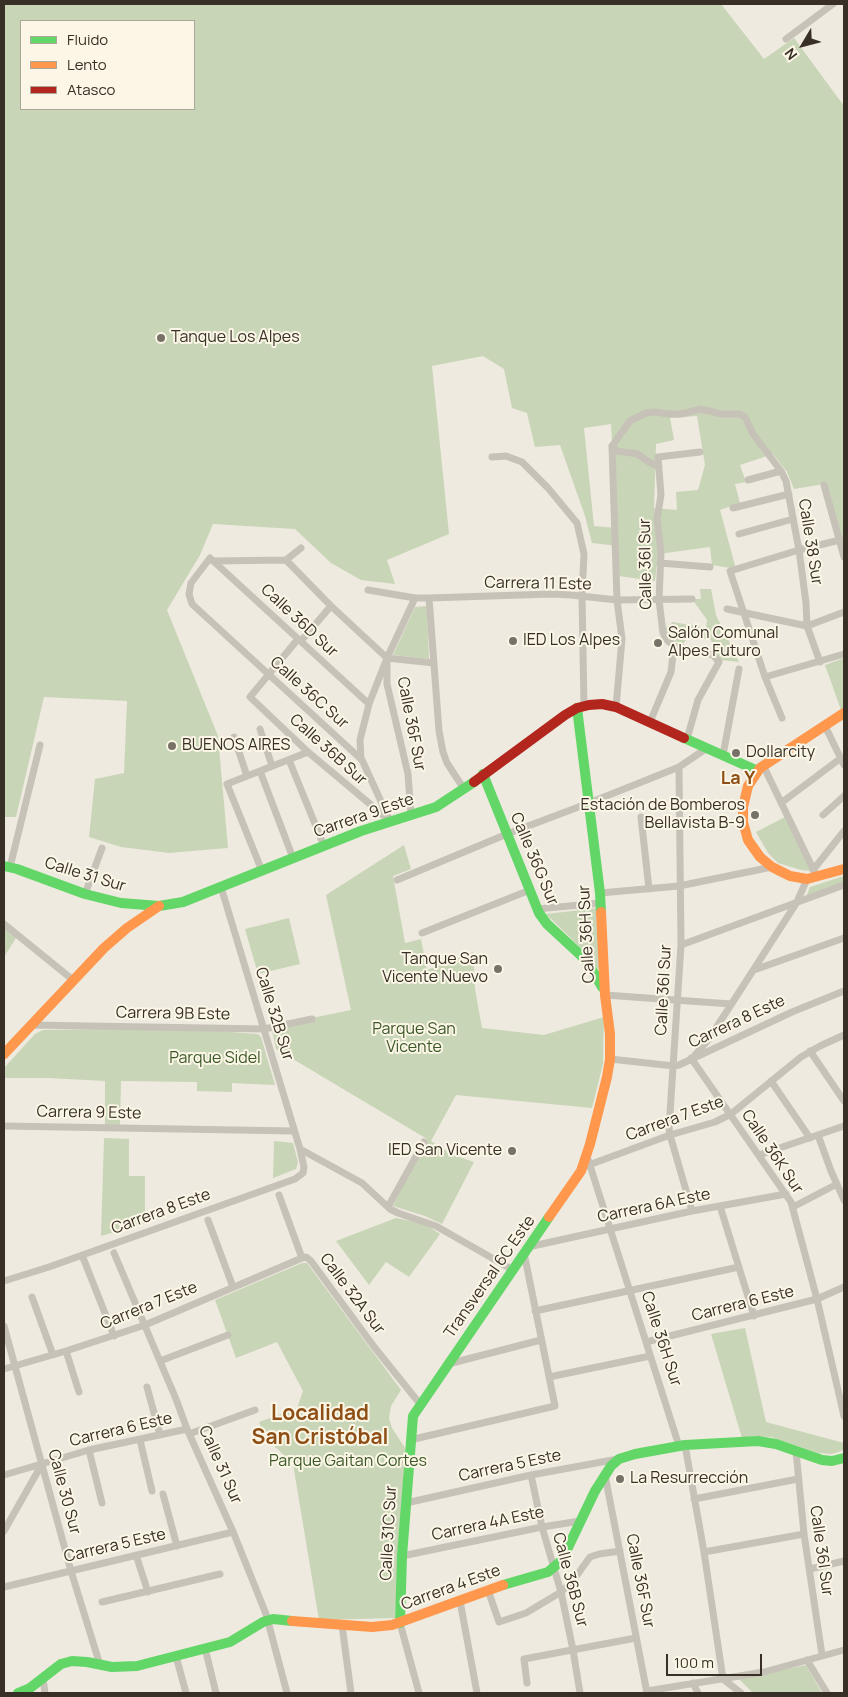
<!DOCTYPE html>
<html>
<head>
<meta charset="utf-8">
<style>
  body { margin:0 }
  #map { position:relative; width:848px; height:1697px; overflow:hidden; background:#eeeadf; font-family:Manrope,sans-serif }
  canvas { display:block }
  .frame { position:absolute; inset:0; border:5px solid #383026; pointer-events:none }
  .legend { position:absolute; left:20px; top:20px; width:175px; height:90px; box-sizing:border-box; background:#fbf6e6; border:1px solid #ada799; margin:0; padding:6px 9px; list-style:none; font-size:15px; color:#383026 }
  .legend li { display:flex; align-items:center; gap:10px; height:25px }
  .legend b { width:25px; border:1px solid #ada799 }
  .north { position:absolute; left:778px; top:20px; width:50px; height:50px; -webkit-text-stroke:4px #fbf6e6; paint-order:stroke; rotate:233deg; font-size:14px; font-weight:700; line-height:20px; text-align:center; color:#383026 }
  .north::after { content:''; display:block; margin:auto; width:18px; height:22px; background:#383026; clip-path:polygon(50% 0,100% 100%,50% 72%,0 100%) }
  .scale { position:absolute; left:666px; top:1654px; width:96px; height:22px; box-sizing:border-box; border:2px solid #383026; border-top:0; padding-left:6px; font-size:15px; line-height:18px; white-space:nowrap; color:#383026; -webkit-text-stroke:4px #fbf6e6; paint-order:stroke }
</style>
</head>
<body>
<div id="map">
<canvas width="848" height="1697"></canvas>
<div class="frame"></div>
<ul class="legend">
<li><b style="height:6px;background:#63d668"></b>Fluido</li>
<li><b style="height:6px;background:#ff974d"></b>Lento</li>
<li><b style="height:6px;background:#b3261e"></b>Atasco</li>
</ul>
<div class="north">N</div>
<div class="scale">100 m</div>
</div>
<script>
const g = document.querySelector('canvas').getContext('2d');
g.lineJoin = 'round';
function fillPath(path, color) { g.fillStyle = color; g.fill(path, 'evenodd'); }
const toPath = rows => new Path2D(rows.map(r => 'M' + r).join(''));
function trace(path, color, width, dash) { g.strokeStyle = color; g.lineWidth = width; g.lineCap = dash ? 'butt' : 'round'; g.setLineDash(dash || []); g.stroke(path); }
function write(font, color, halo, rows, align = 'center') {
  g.font = font + ' Manrope,sans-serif'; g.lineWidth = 4; g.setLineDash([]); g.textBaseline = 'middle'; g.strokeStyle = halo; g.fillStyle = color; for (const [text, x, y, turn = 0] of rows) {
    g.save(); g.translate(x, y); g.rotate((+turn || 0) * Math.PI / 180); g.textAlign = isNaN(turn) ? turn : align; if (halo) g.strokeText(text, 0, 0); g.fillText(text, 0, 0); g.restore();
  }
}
fillPath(toPath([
  [4,4,721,4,764,59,794,38,844,106,844,549,825,484,794,489,787,472,773,454,740,465,746,482,735,484,740,503,720,510,736,569,712,565,710,547,658,554,655,581,618,576,618,546,592,543,585,516,560,445,535,447,527,413,512,408,504,369,483,356,432,366,449,534,387,560,395,584,361,580,331,563,295,529,213,524,200,555,167,610,218,736,228,848,169,853,121,847,89,837,95,779,124,773,127,701,44,697,16,817,4,817],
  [21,21,194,21,194,109,21,109],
  [697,416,705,465,698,490,676,492,677,510,654,508,656,444,674,440,670,418],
  [611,424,617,528,594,526,584,428],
  [700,589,711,589,716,615,739,662,721,660,715,652,711,640,689,636,683,644,670,639,666,634,665,628,673,622,706,628,707,620,692,599,701,599],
  [427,606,429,659,393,655,415,607],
  [844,658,844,709,841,710,825,665],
  [785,817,812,871,801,870,778,863,768,853,756,832],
  [404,845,411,869,393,876,405,943,421,939,427,970,473,952,475,989,482,1028,544,1035,604,1017,603,1064,592,1108,456,1095,431,1141,453,1155,474,1162,442,1224,425,1216,393,1206,427,1139,276,1049,272,1030,312,1018,351,1010,326,895],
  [844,876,844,888,804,902,810,887],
  [598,908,602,974,587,954,546,914],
  [289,918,300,964,258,974,245,929],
  [4,927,16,938,4,957],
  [98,1029,217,1031,258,1034,261,1037,275,1085,232,1083,232,1092,197,1091,197,1082,121,1081,120,1126,105,1125,105,1081,48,1078,4,1078,4,1068,35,1034,43,1030],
  [104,1138,129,1139,129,1176,145,1176,145,1223,101,1236],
  [274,1141,293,1143,298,1162,296,1169,273,1178],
  [396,1218,425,1224,440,1234,409,1277,386,1262,369,1285,336,1241],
  [302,1263,307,1263,401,1390,391,1406,389,1418,392,1428,405,1448,395,1618,319,1620,293,1464,265,1437,259,1422,297,1408,303,1391,277,1342,236,1358,215,1300],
  [745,1328,766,1422,844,1443,844,1450,832,1454,818,1453,771,1437,754,1436,742,1438,711,1334],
  [806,1665,822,1693,753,1693,739,1679]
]), '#c9d5b7');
trace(toPath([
  [786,39,833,4],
  [612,446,630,421,646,413,655,412,668,414,681,414,701,409,721,414,739,414,745,417,753,434,781,471,786,481,799,550,806,603,807,626,820,662],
  [612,446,617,600,622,639,616,707],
  [612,446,617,451,638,454,647,461,659,467],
  [492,457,506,456,522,462,548,488,577,523,584,554,582,596,584,706],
  [748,480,781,471],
  [824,485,844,557],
  [733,508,789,494],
  [739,534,793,519],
  [286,560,331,606,387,658,387,684,408,774,411,815],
  [213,561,286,560,301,548],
  [660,563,710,567],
  [368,590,415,598,429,598,552,594,571,595,617,600,692,599],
  [429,598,439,731,443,752,447,763,464,789],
  [727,609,807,626,844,612],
  [298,639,250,697,308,752,389,820],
  [301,641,331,606],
  [387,658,434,663],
  [765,677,844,654],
  [369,704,210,558,191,583,189,594,192,604,362,760,390,821],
  [782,718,765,677,730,571,799,550,840,540],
  [650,722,671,672,674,646],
  [825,726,844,765],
  [260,729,272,766],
  [234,737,247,776],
  [687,739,698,700,719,662,713,655,674,646,666,639,663,633,659,600,661,552,657,519,661,495,658,457,700,452],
  [723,755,739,669],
  [361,759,360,740,369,704,387,658,415,598],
  [289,760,324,846],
  [763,765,817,877],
  [679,767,681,945,669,1128,670,1135,692,1211],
  [260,771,293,858],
  [781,803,841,758],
  [823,815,844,796],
  [641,817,649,889],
  [10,867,40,745],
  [813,870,844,831],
  [262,871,227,784,308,752],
  [397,880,507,834,589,803,679,767,707,748],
  [600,893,679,886,772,867],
  [85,894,102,848],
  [537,909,601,903],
  [4,924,73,980],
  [422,933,530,890],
  [681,945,844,885],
  [754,970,844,938],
  [605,995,731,1004],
  [31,1025,264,1029,312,1019],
  [810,1051,844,1101],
  [695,1055,709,1039,797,902,807,879],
  [691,1058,791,1202,817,1299,844,1416],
  [610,1059,674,1066,679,1065,792,1012,844,991],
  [771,1081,810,1138],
  [4,1126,294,1131],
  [818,1135,831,1171,844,1200],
  [300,1149,362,1183,390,1209,398,1213,436,1226,513,1270],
  [759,1155,844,1126],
  [587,1156,679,1446],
  [586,1166,670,1135,715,1122,731,1114,801,1057,820,1046,844,1035],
  [279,1195,302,1258],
  [720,1206,754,1316],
  [388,1207,424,1142],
  [793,1207,837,1184],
  [208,1220,233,1287],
  [528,1247,692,1211,786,1194],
  [114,1253,176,1399,187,1429,234,1534,266,1614,287,1693],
  [82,1255,114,1336],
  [4,1281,49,1267,295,1179,303,1173,304,1167,300,1149,221,887],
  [32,1297,53,1355],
  [535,1311,739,1267],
  [4,1326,71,1571,100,1665],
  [646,1342,817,1299,844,1287],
  [66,1351,79,1392],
  [160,1361,228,1335],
  [448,1364,541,1340],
  [4,1369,66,1351,145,1325,302,1258,306,1257,311,1261,375,1348,420,1404],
  [549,1377,650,1356],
  [147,1387,160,1435],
  [189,1434,255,1410],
  [140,1440,152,1491],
  [410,1440,555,1406,524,1253],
  [685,1445,704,1552,723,1679,741,1693],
  [89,1450,102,1503],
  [796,1451,804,1534,822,1655],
  [4,1475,89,1450,187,1429],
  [531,1475,542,1527,561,1592,573,1650,580,1693],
  [605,1475,647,1693],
  [163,1494,177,1546],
  [694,1499,798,1479],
  [406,1503,531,1475,618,1459],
  [4,1531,42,1464],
  [704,1552,804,1534],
  [136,1555,148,1592],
  [402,1556,542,1527,580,1521],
  [810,1569,844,1561],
  [4,1587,233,1532],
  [488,1590,499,1622,526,1613,561,1592,572,1582,590,1557,599,1554,620,1551],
  [460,1601,477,1693],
  [102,1602,220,1574],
  [400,1623,419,1693],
  [342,1625,351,1693],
  [205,1648,216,1693],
  [176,1656,186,1693],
  [807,1660,827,1693],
  [43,1678,45,1693],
  [527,1683,524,1659,636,1638],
  [693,1683,698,1693],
  [647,1691,764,1672,844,1650]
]), '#c7c2b8', 7);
trace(toPath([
  [577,708,600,893,601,912],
  [684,738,758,771],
  [483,774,539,913,547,924,587,961,602,987],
  [4,866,17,869,85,894,121,903,159,906,183,902,361,831,436,807,474,782],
  [503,1585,548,1572,562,1560,595,1491,611,1466,619,1459,635,1454,685,1445,758,1441,776,1444,822,1460,832,1461,844,1458],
  [400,1623,402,1556,413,1416,549,1217],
  [18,1693,30,1688,61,1664,72,1661,87,1662,112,1667,137,1666,230,1642,263,1622,273,1619,292,1621]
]), '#63d668', 10);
trace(toPath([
  [844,713,760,768,748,786,743,807,743,822,748,840,760,857,772,867,790,876,807,879,844,869],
  [4,1054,104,948,127,928,159,906],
  [549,1217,581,1171,590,1144,607,1077,610,1059,610,1034,605,995,601,912],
  [292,1621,372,1627,392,1625,503,1585]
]), '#ff974d', 10);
trace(toPath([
  [474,782,565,715,577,708,589,705,602,704,616,707,684,738]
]), '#b3261e', 10);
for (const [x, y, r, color] of [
  [161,338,5,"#787167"],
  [513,641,5,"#787167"],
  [658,643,5,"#787167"],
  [172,746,5,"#787167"],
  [736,753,5,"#787167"],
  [755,815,5,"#787167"],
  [498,969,5,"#787167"],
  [512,1151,5,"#787167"],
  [620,1479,5,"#787167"]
]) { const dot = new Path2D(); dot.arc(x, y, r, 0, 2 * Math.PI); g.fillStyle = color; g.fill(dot); trace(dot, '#fbf6e6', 2); }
write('16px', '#383026', '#fbf6e6', [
  ["Tanque Los Alpes",171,338],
  ["Salón Comunal",668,634],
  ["Alpes Futuro",668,652],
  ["IED Los Alpes",523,641],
  ["BUENOS AIRES",182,746],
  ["Dollarcity",746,753],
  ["Estación de Bomberos",745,806,"right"],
  ["Bellavista B-9",745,824,"right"],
  ["Tanque San",488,960,"right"],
  ["Vicente Nuevo",488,978,"right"],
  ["IED San Vicente",502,1151,"right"],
  ["La Resurrección",630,1479]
], 'left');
write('16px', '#383026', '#fbf6e6', [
  ["Calle 38 Sur",810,542,81],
  ["Calle 36I Sur",646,564,-91],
  ["Carrera 11 Este",538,584,1],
  ["Calle 36D Sur",299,621,43],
  ["Calle 36C Sur",309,693,42],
  ["Calle 36F Sur",411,724,79],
  ["Calle 36B Sur",328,750,42],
  ["Carrera 9 Este",364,816,-19],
  ["Calle 36G Sur",534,859,67],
  ["Calle 31 Sur",85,875,17],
  ["Calle 36H Sur",587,934,-93],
  ["Calle 36I Sur",664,990,-87],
  ["Carrera 9B Este",173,1014,1],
  ["Calle 32B Sur",274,1014,73],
  ["Carrera 8 Este",737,1022,-25],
  ["Carrera 9 Este",89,1113,1],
  ["Carrera 7 Este",675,1119,-20],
  ["Calle 36K Sur",772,1152,56],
  ["Carrera 6A Este",654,1206,-12],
  ["Carrera 8 Este",161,1212,-20],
  ["Transversal 6C Este",490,1277,-55],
  ["Calle 32A Sur",352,1294,53],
  ["Carrera 6 Este",743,1304,-14],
  ["Carrera 7 Este",149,1306,-22],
  ["Calle 36H Sur",661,1339,72],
  ["Carrera 6 Este",121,1430,-13],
  ["Calle 31 Sur",220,1465,66],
  ["Carrera 5 Este",510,1466,-12],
  ["Calle 30 Sur",64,1492,75],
  ["Carrera 4A Este",488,1524,-12],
  ["Calle 31C Sur",389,1533,-87],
  ["Carrera 5 Este",115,1546,-13],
  ["Calle 36I Sur",821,1551,82],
  ["Calle 36B Sur",570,1580,75],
  ["Calle 36F Sur",640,1581,79],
  ["Carrera 4 Este",451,1588,-20]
]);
write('16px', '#3b5827', '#fbf6e6', [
  ["Parque San",414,1030],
  ["Vicente",414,1048],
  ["Parque Sidel",215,1059],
  ["Parque Gaitan Cortes",348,1462]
]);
write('bold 18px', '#8e4f17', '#fbf6e6', [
  ["La Y",738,779]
]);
write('bold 21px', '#8e4f17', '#fbf6e6', [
  ["Localidad",320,1414],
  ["San Cristóbal",320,1438]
]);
</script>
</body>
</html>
